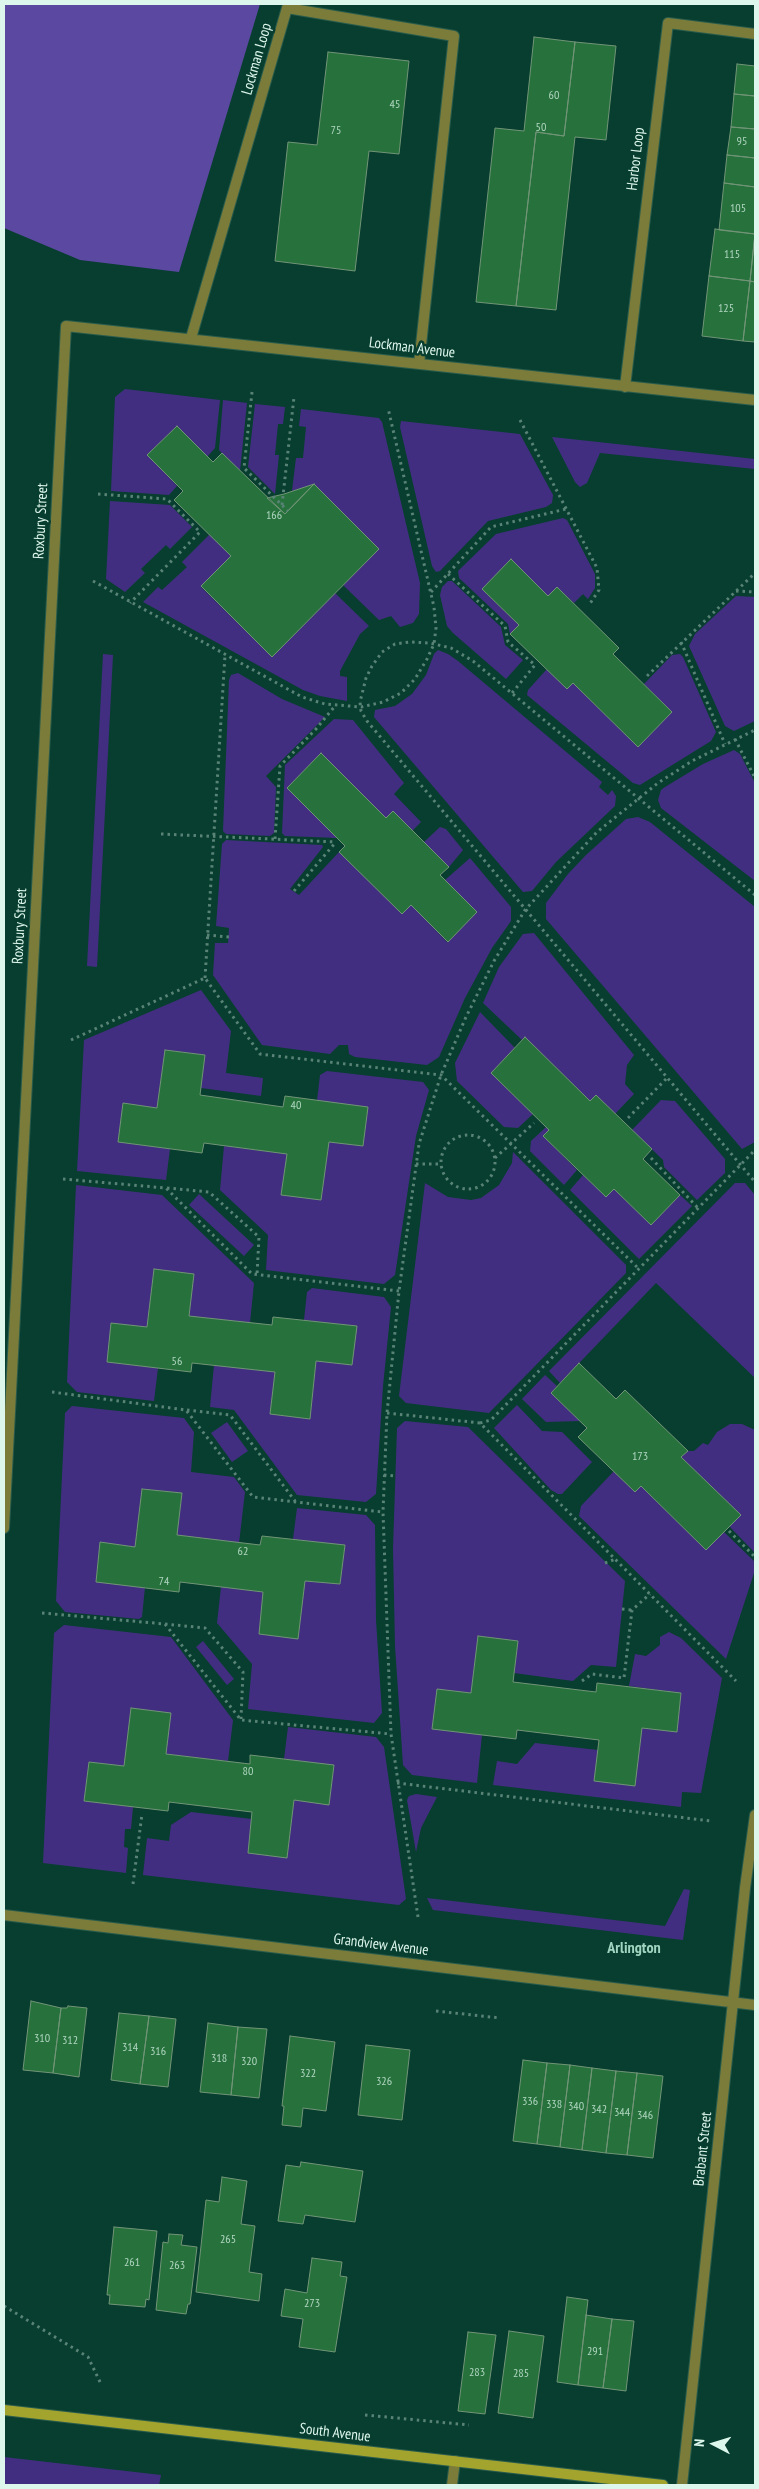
<!DOCTYPE html>
<html>
<head>
<meta charset="utf-8">
<style>
  body { margin:0 }
  #map { position:relative; width:759px; height:2489px; overflow:hidden; background:#083e2f; font-family:"PT Sans Narrow",sans-serif }
  canvas { display:block }
  .frame { position:absolute; inset:0; border:5px solid #def7ed; pointer-events:none }
  .north { position:absolute; left:689px; top:2419px; width:50px; height:50px; -webkit-text-stroke:4px #083e2f; paint-order:stroke; rotate:275deg; font-size:14px; font-weight:700; line-height:20px; text-align:center; color:#def7ed }
  .north::after { content:''; display:block; margin:auto; width:18px; height:22px; background:#def7ed; clip-path:polygon(50% 0,100% 100%,50% 72%,0 100%) }
</style>
</head>
<body>
<div id="map">
<canvas width="759" height="2489"></canvas>
<div class="frame"></div>
<div class="north">N</div>
</div>
<script>
const g = document.querySelector('canvas').getContext('2d');
g.lineJoin = 'round';
function fillPath(path, color) { g.fillStyle = color; g.fill(path, 'evenodd'); }
const toPath = rows => new Path2D(rows.map(r => 'M' + r).join(''));
function trace(path, color, width, dash) { g.strokeStyle = color; g.lineWidth = width; g.lineCap = dash ? 'butt' : 'round'; g.setLineDash(dash || []); g.stroke(path); }
function write(font, color, halo, rows, align = 'center') {
  g.font = font + ' "PT Sans Narrow",sans-serif'; g.lineWidth = 5; g.setLineDash([]); g.textBaseline = 'middle'; g.strokeStyle = halo; g.fillStyle = color; for (const [text, x, y, turn = 0] of rows) {
    g.save(); g.translate(x, y); g.rotate((+turn || 0) * Math.PI / 180); g.textAlign = isNaN(turn) ? turn : align; if (halo) g.strokeText(text, 0, 0); g.fillText(text, 0, 0); g.restore();
  }
}
fillPath(toPath([
  [125,389,220,400,215,448,207,457,177,426,148,455,177,486,169,495,111,491,115,397],
  [223,400,247,403,240,471,219,450],
  [255,404,285,407,283,424,278,424,275,455,279,455,275,494,248,467],
  [301,409,379,418,382,422,420,583,419,614,413,623,400,627,391,616,379,620,343,585,379,549,314,485,292,491,296,458,303,458,306,427,299,426],
  [401,421,520,434,553,495,552,503,546,507,488,521,440,571,436,572,432,566,400,427],
  [552,437,755,459,755,469,600,453,587,483,580,487,575,482],
  [110,501,170,505,192,527,170,549,166,545,141,569,145,573,125,592,106,579],
  [563,518,567,520,595,574,595,588,588,599,583,594,574,603,557,587,548,596,511,560,482,589,519,625,510,634,508,624,459,578,458,571,496,534],
  [210,534,231,556,201,587,272,657,335,593,369,626,360,634,340,671,340,676,347,677,347,701,320,696,303,690,143,602,158,587,162,590,187,567,182,562],
  [448,581,452,581,501,627,505,645,523,660,506,679,453,633,447,626,440,595,442,587],
  [736,596,755,597,755,721,734,731,725,726,689,646,695,634],
  [438,650,448,654,458,661,602,782,599,787,608,795,612,790,616,796,615,806,556,862,532,891,523,892,374,717,375,710,395,706,412,694,426,675,434,654],
  [103,654,113,655,97,967,87,966],
  [680,654,683,657,716,732,711,741,640,785,633,783,527,695,528,690,547,669,567,689,573,683,638,747,672,712,644,684,672,655],
  [238,673,282,699,325,717,266,776,276,787,274,833,270,836,226,834,223,831,229,680,231,675],
  [334,719,353,720,404,783,394,794,421,822,412,831,393,811,386,818,321,753,287,788,338,838,285,836,282,833,285,765],
  [734,750,740,754,755,783,755,881,661,808,658,800,661,790,665,787,703,764],
  [638,817,650,822,755,907,755,1142,742,1149,546,919,546,903,568,874,586,855,626,819],
  [440,827,446,829,463,850,449,867,424,842],
  [226,840,322,845,323,847,290,889,299,895,339,852,411,905,447,942,477,912,445,880,470,858,511,907,511,921,492,948,465,998,439,1057,427,1065,355,1057,349,1054,348,1045,339,1045,330,1054,262,1045,213,975,215,943,228,943,229,928,216,926,222,844],
  [534,933,634,1055,627,1065,625,1084,634,1094,615,1114,596,1095,590,1101,525,1038,522,1040,483,1003,499,967,523,934],
  [201,990,231,1031,226,1073,263,1078,261,1096,201,1088,205,1055,165,1050,157,1108,123,1103,118,1142,170,1149,166,1180,77,1171,84,1040],
  [480,1012,515,1048,491,1073,533,1114,518,1128,504,1127,457,1081,455,1063],
  [327,1071,423,1082,429,1090,416,1136,395,1275,384,1284,266,1270,268,1235,220,1190,224,1146,287,1154,281,1195,321,1200,329,1142,363,1146,368,1108,317,1101,320,1075],
  [661,1100,675,1101,725,1159,725,1173,697,1200,664,1167,663,1160,632,1130],
  [546,1127,549,1130,543,1136,577,1170,564,1185,530,1151,531,1141],
  [513,1152,626,1265,626,1273,489,1413,406,1403,399,1396,425,1183,448,1197,471,1200,481,1198,499,1185,512,1163],
  [583,1175,606,1197,614,1189,651,1225,680,1195,692,1206,639,1259,570,1190],
  [735,1183,745,1183,755,1195,755,1378,656,1283,560,1383,549,1371],
  [76,1185,162,1195,254,1283,250,1323,189,1316,193,1274,154,1269,147,1327,107,1362,158,1368,154,1401,77,1392,67,1382],
  [199,1194,254,1245,244,1256,189,1205],
  [312,1288,384,1297,391,1307,383,1386,376,1494,366,1502,297,1495,234,1410,210,1407,214,1365,275,1372,270,1414,310,1419,316,1361,356,1326,304,1320,307,1292],
  [545,1375,557,1386,551,1393,580,1421,546,1422,522,1399],
  [517,1405,542,1431,562,1432,592,1462,562,1494,558,1494,551,1490,494,1428],
  [72,1406,184,1418,194,1432,191,1472,234,1477,245,1492,239,1543,177,1535,182,1493,142,1489,135,1547,100,1542,96,1581,145,1587,142,1617,139,1619,65,1612,56,1601,65,1413],
  [405,1421,468,1427,625,1581,616,1667,591,1665,573,1681,514,1673,518,1641,478,1636,471,1693,437,1690,432,1729,482,1735,477,1783,412,1775,403,1765,395,1646,393,1548,397,1428],
  [227,1422,248,1451,232,1462,211,1433],
  [730,1424,742,1424,755,1430,755,1553,729,1526,740,1515,681,1457,688,1451,694,1451,703,1443,708,1445,717,1432],
  [614,1471,635,1492,641,1486,706,1550,724,1532,755,1562,755,1570,726,1659,579,1516,581,1506],
  [297,1508,366,1515,375,1525,376,1620,382,1713,374,1723,248,1709,252,1664,217,1623,221,1587,263,1592,259,1634,298,1638,305,1581,340,1584,345,1546,293,1539],
  [64,1625,171,1637,233,1720,228,1761,166,1754,170,1713,131,1708,124,1766,89,1762,84,1801,133,1807,131,1829,125,1829,124,1847,128,1848,126,1873,43,1863,54,1633],
  [669,1632,681,1638,722,1678,701,1793,682,1792,681,1807,493,1785,497,1761,517,1764,535,1743,598,1750,642,1728,677,1732,681,1693,629,1686,635,1654,646,1656,660,1645,660,1637],
  [203,1641,234,1679,227,1685,196,1647],
  [288,1727,376,1737,384,1747,406,1899,399,1905,143,1875,147,1838,169,1841,171,1825,191,1812,252,1819,248,1853,287,1857,294,1800,329,1804,334,1766,284,1759],
  [416,1794,437,1797,421,1828,416,1852,407,1800,409,1796],
  [684,1889,690,1890,683,1940,433,1910,427,1898,665,1926],
  [4,2457,161,2475,159,2485,4,2485]
]), '#422e80');
fillPath(toPath([
  [4,4,260,4,179,272,80,260,4,228]
]), '#5b48a1');
const building = toPath([
  [534,37,575,42,564,136,536,132,516,306,476,302,495,128,524,131,534,37],
  [575,42,616,46,606,140,575,137,556,310,516,306,536,132,564,136,575,42],
  [328,52,409,61,399,154,369,151,355,271,275,261,288,142,317,145,328,52],
  [737,64,755,66,755,96,734,94,737,64],
  [734,94,755,96,755,129,731,127,734,94],
  [731,127,755,129,755,158,727,155,731,127],
  [727,155,755,158,755,187,724,183,727,155],
  [724,183,755,187,755,234,719,230,724,183],
  [715,229,755,234,750,281,709,276,715,229],
  [755,234,755,282,750,281,755,234],
  [709,276,750,281,743,341,702,336,709,276],
  [750,281,755,282,755,342,743,341,750,281],
  [177,426,213,462,222,453,285,514,314,484,379,549,272,657,201,586,231,556,174,500,183,491,147,455,177,426],
  [314,484,285,514,267,498,284,494,314,484],
  [511,559,548,596,557,587,619,648,613,654,672,712,638,747,573,683,567,689,510,634,519,625,482,589,511,559],
  [321,753,386,818,393,811,449,867,440,875,477,912,448,942,411,905,402,914,339,852,345,846,287,788,321,753],
  [525,1037,590,1101,596,1095,652,1149,643,1159,680,1195,651,1225,614,1189,606,1197,543,1136,549,1130,491,1073,525,1037],
  [165,1050,205,1055,200,1095,283,1107,285,1096,368,1107,363,1146,329,1142,321,1200,281,1195,287,1154,204,1143,202,1153,118,1142,123,1103,157,1108,165,1050],
  [154,1269,194,1274,189,1316,272,1325,273,1317,357,1326,352,1365,316,1361,310,1419,270,1414,275,1372,192,1363,191,1372,107,1362,111,1323,147,1327,154,1269],
  [579,1363,616,1399,625,1390,688,1451,681,1457,741,1515,706,1550,641,1486,635,1492,578,1437,587,1428,551,1393,579,1363],
  [142,1489,182,1493,177,1535,260,1545,262,1536,345,1545,340,1584,305,1581,298,1639,259,1634,263,1592,180,1582,179,1592,96,1582,100,1542,135,1547,142,1489],
  [478,1636,518,1641,513,1682,596,1692,597,1683,681,1693,677,1732,642,1728,635,1786,594,1781,599,1740,517,1730,516,1739,432,1729,437,1689,471,1693,478,1636],
  [131,1708,171,1713,166,1754,250,1764,250,1755,334,1765,329,1805,294,1800,287,1858,248,1853,252,1812,169,1802,168,1811,84,1801,89,1762,124,1766,131,1708],
  [31,2001,61,2008,53,2073,23,2070,31,2001],
  [68,2006,87,2008,79,2077,53,2073,61,2008,67,2008,68,2006],
  [119,2013,149,2016,140,2084,111,2080,119,2013],
  [149,2016,176,2019,168,2087,140,2084,149,2016],
  [208,2023,238,2027,231,2095,200,2092,208,2023],
  [238,2027,267,2029,259,2098,231,2095,238,2027],
  [290,2036,335,2042,326,2111,303,2108,301,2127,282,2125,284,2106,282,2106,290,2036],
  [366,2045,410,2050,402,2120,358,2115,366,2045],
  [523,2060,547,2063,537,2144,513,2141,523,2060],
  [547,2063,570,2065,560,2147,537,2144,547,2063],
  [570,2065,592,2068,582,2150,560,2147,570,2065],
  [592,2068,616,2071,606,2153,582,2150,592,2068],
  [616,2071,637,2073,627,2155,606,2153,616,2071],
  [637,2073,663,2076,653,2158,627,2155,637,2073],
  [301,2162,363,2171,355,2222,305,2215,303,2224,278,2221,286,2165,300,2167,301,2162],
  [222,2177,247,2181,241,2224,255,2226,249,2272,262,2274,259,2301,196,2292,206,2200,219,2202,222,2177],
  [114,2227,157,2231,149,2300,146,2299,145,2307,109,2304,110,2295,107,2295,114,2227],
  [169,2234,183,2235,181,2245,197,2247,190,2304,188,2304,186,2314,156,2310,163,2242,168,2243,169,2234],
  [312,2258,342,2262,340,2276,347,2277,335,2352,299,2347,303,2319,281,2316,285,2289,307,2293,312,2258],
  [567,2297,588,2300,578,2385,557,2382,567,2297],
  [586,2315,612,2319,603,2388,578,2385,586,2315],
  [612,2319,634,2321,626,2391,603,2388,612,2319],
  [509,2331,544,2336,533,2418,498,2413,509,2331],
  [468,2332,496,2335,485,2414,458,2411,468,2332]
]);
fillPath(building, '#27713c');
trace(building, '#719577', 1);
const lane = toPath([
  [452,2485,455,2461]
]);
const street = toPath([
  [191,338,287,8,454,36,419,364],
  [625,387,668,23,755,34],
  [4,1528,66,326,755,400],
  [4,1915,755,2005],
  [682,2485,745,1888,755,1815]
]);
const secondary = toPath([
  [4,2410,663,2485]
]);
trace(lane, '#2a5c4d', 12);
trace(street, '#2a5c4d', 12);
trace(secondary, '#2a5c4d', 12);
trace(toPath([
  [252,392,244,468,288,511],
  [520,420,597,568,599,590,589,605],
  [98,494,167,499,200,532,130,603],
  [282,505,294,397],
  [448,574,505,626,508,642,535,665,512,693],
  [93,581,302,697,325,704,361,707,383,702,401,693,415,679,427,659,434,644,436,628,434,607,388,408],
  [736,591,755,592],
  [431,592,491,527,566,509],
  [681,642,725,744],
  [647,676,755,573],
  [735,739,755,778],
  [161,834,336,842],
  [275,839,280,766,316,729,335,706],
  [294,891,336,842],
  [755,895,473,661,451,648,430,643,410,642,395,644,382,652,372,666,366,678,360,702,361,711,367,721,755,1182],
  [207,935,229,937],
  [205,978,225,655],
  [71,1040,205,978,260,1054,441,1075,639,1269],
  [628,1118,667,1078],
  '441 1162a27 27 0 1 1 54 0a27 27 0 1 1-54 0Z',
  [495,1158,534,1123],
  [651,1158,698,1208],
  [416,1164,441,1164],
  [63,1179,166,1188,252,1274,399,1291],
  [167,1188,209,1192,259,1237,257,1275],
  [52,1392,186,1410,253,1497,383,1512],
  [187,1410,230,1415,295,1501],
  [387,1413,480,1423,736,1681],
  [480,1423,491,1420,755,1150],
  [384,1475,395,1476],
  [729,1531,755,1557],
  [605,1563,616,1559],
  [622,1609,632,1610],
  [42,1613,165,1624,241,1720,391,1734],
  [165,1624,205,1628,243,1672,241,1719],
  [582,1681,592,1674,624,1678,632,1610,650,1594],
  [397,1783,711,1821],
  [133,1884,142,1814],
  [418,1917,391,1734,383,1512,387,1413,399,1291,419,1144,441,1075,466,1017,494,961,525,910,597,832,658,783,692,761,755,730],
  [436,2011,500,2018],
  [4,2306,88,2357,101,2384],
  [365,2415,469,2425]
]), '#588376', 3, [2.5, 4]);
trace(lane, '#7b7c39', 10);
trace(street, '#7b7c39', 10);
trace(secondary, '#a3a42e', 10);
write('12px', '#b0d6c1', null, [
  ["60",554,96],
  ["45",395,105],
  ["50",541,128],
  ["75",336,131],
  ["95",742,142],
  ["105",738,209],
  ["115",732,255],
  ["125",726,309],
  ["166",274,516],
  ["40",296,1106],
  ["56",177,1362],
  ["173",640,1457],
  ["62",243,1552],
  ["74",164,1582],
  ["80",248,1772],
  ["310",42,2039],
  ["312",70,2041],
  ["314",130,2048],
  ["316",158,2052],
  ["318",219,2059],
  ["320",249,2062],
  ["322",308,2074],
  ["326",384,2082],
  ["336",530,2102],
  ["338",554,2105],
  ["340",576,2107],
  ["342",599,2110],
  ["344",622,2113],
  ["346",645,2116],
  ["265",228,2240],
  ["261",132,2263],
  ["263",177,2266],
  ["273",312,2304],
  ["291",595,2352],
  ["283",477,2373],
  ["285",521,2374]
]);
write('15px', '#def7ed', '#083e2f', [
  ["Lockman Loop",257,59,-74],
  ["Harbor Loop",636,159,-83],
  ["Lockman Avenue",412,348,7],
  ["Roxbury Street",41,521,-87],
  ["Roxbury Street",20,926,-87],
  ["Grandview Avenue",381,1945,7],
  ["Brabant Street",703,2149,-84],
  ["South Avenue",335,2433,7]
]);
write('bold 16px', '#a1d5c1', '#083e2f', [
  ["Arlington",634,1948]
]);
</script>
</body>
</html>
